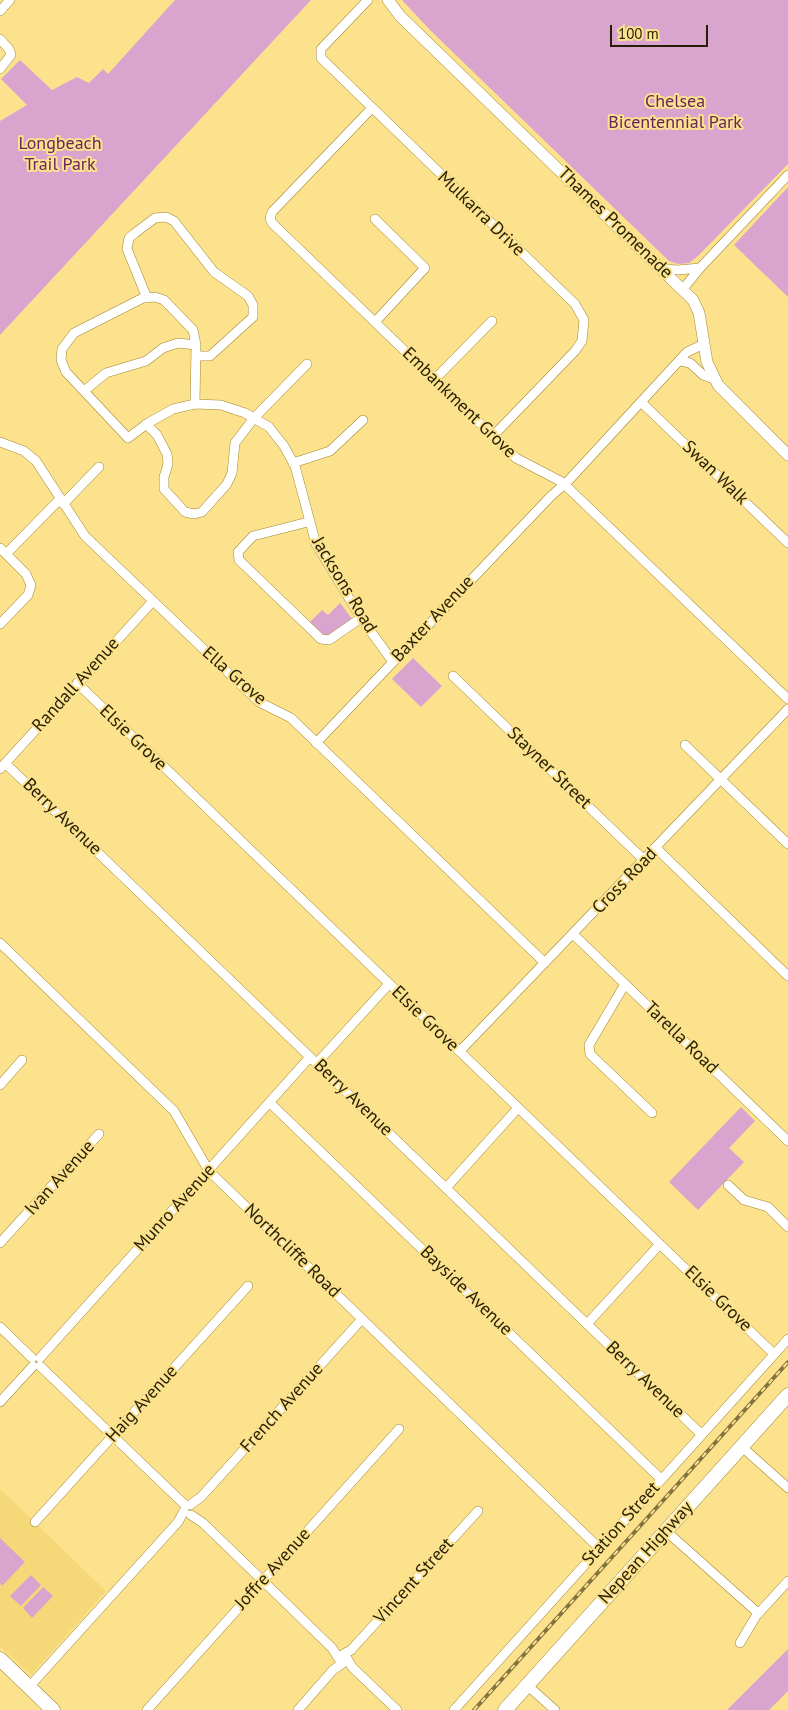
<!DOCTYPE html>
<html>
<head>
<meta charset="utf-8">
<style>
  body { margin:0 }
  #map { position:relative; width:788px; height:1710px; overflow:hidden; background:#fce28c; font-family:"PT Sans",sans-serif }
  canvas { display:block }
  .scale { position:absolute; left:610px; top:25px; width:98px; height:22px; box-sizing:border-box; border:2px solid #261e03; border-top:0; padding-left:6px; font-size:15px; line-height:18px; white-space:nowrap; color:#261e03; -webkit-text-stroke:4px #fce28c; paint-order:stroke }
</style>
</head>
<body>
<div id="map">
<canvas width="788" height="1710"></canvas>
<div class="scale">100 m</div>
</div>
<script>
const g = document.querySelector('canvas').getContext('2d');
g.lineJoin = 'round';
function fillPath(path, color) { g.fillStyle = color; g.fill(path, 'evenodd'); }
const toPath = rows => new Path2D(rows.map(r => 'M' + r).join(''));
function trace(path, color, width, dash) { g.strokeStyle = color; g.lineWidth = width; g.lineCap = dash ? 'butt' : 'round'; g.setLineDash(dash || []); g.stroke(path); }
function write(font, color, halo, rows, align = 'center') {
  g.font = font + ' "PT Sans",sans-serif'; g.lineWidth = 4; g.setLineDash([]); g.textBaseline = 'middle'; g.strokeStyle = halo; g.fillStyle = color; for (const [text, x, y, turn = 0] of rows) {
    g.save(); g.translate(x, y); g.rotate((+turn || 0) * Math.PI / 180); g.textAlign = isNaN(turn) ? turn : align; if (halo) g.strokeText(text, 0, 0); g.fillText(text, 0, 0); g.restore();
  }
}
fillPath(toPath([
  [0,1489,106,1591,31,1675,0,1646]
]), '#f5d878');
fillPath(toPath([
  [175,0,311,0,0,335,0,121,27,105,1,79,20,60,52,90,77,77,89,83,103,69,108,74],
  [402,0,788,0,788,164,698,256,689,263,678,264,669,261,431,31],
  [788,187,788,297,734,245],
  [340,603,353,620,329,635,319,634,309,623,322,610,328,615],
  [413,658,442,686,421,707,392,679],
  [741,1107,755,1121,729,1148,744,1162,698,1210,669,1182],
  [0,1538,25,1562,2,1586,0,1583],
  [31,1575,41,1585,21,1606,10,1596],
  [43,1587,53,1596,32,1618,23,1608],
  [788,1649,788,1691,769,1710,727,1710]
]), '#d9a5cf');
const minor = toPath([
  [368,0,321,49,321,58,575,304,584,320,582,341,575,351,493,436],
  [0,11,10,0],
  [0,39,9,49,11,55,0,69],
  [372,108,272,212,270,218,272,223,516,458,562,482,788,699],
  [662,269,678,270,700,268],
  [683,289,700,268,788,175],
  [147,298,127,249,129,238,135,233,155,218,166,217,174,221,214,272,248,296,253,305,253,317,210,356,196,356],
  [375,322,425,268,375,219],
  [681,361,690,363,703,375,714,379],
  [434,380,492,321],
  [84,391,106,373,146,361,163,348,178,343,196,345],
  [641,402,788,543],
  [195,404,196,345,193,330,164,300,155,297,143,298,74,333,62,349,61,360,66,372,128,438,148,423,173,409,195,404,221,405,245,413,269,427,284,446,295,466,316,544,361,618,393,662],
  [146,424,157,435,167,454,168,464,164,477,164,489,185,512,194,514,202,512,227,484,232,473,235,443,254,418,307,364],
  [0,442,24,451,36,461,85,536,259,702,291,718,545,963],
  [293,463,330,451,363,420],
  [63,504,99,467],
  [308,522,253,536,238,552,239,560,321,639,329,640,361,618],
  [0,548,26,574,31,585,28,595,0,624],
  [6,554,60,499],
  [453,676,644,860],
  [77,683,774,1354],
  [316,743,551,496,568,481,687,352,704,344],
  [685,745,788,844],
  [5,763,701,1434],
  [0,769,153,601],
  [656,848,788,976],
  [573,934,788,1141],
  [0,943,174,1111,209,1171,599,1548],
  [625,984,589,1045,590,1054,652,1113],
  [460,1051,788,709],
  [317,1063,389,984],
  [0,1085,22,1060],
  [270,1103,661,1479],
  [728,1185,744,1200,768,1207,788,1227],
  [446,1188,518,1108],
  [0,1243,99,1134],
  [587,1324,660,1244],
  [0,1327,32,1358],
  [40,1358,310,1057],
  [40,1366,186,1506],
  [0,1402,33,1366],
  [742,1447,788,1488],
  [190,1505,201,1497,362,1319],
  [191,1515,203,1523,263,1581,332,1648,339,1659],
  [35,1522,248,1286],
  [666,1531,758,1613],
  [740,1643,756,1616,788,1581],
  [344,1654,348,1660,343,1663,340,1661,340,1656,351,1650,478,1511],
  [348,1660,352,1667,397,1710],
  [527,1685,555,1710],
  [29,1687,178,1522,184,1511],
  [147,1710,399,1429],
  [298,1710,333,1670,343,1663],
  [454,1710,788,1339]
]);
const major = toPath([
  [388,0,400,16,693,300,699,313,707,362,718,385,788,455]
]);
const highway = toPath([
  [0,1659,53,1710],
  [505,1710,788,1395]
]);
trace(minor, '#a0872f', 10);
trace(major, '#a0872f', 12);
trace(highway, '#a0872f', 15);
trace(minor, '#fff', 9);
trace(major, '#fff', 11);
trace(highway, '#fff', 14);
const rail = toPath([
  [474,1710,788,1362]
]);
trace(rail, '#83733f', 4);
trace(rail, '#fce28c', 2, [5.5]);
write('18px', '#68245f', '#fce28c', [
  ["Chelsea",675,102],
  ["Bicentennial Park",675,123],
  ["Longbeach",60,144],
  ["Trail Park",60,165]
]);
write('18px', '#261e03', '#fce28c', [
  ["Mulkarra Drive",481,214,44],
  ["Thames Promenade",615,223,44],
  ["Embankment Grove",459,403,44],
  ["Swan Walk",715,473,44],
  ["Jacksons Road",344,585,59],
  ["Baxter Avenue",433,619,-47],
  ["Ella Grove",234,676,41],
  ["Randall Avenue",76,685,-48],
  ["Elsie Grove",133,738,44],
  ["Stayner Street",549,768,44],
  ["Berry Avenue",62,817,44],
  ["Cross Road",625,881,-46],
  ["Elsie Grove",425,1019,44],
  ["Tarella Road",681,1038,44],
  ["Berry Avenue",353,1098,44],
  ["Ivan Avenue",60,1178,-48],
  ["Munro Avenue",175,1208,-48],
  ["Northcliffe Road",292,1251,44],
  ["Bayside Avenue",466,1291,44],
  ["Elsie Grove",718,1299,44],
  ["Berry Avenue",645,1380,44],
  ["Haig Avenue",142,1404,-48],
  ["French Avenue",282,1408,-48],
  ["Station Street",621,1524,-48],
  ["Nepean Highway",646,1553,-48],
  ["Joffre Avenue",273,1569,-48],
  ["Vincent Street",414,1581,-48]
]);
</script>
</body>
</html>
